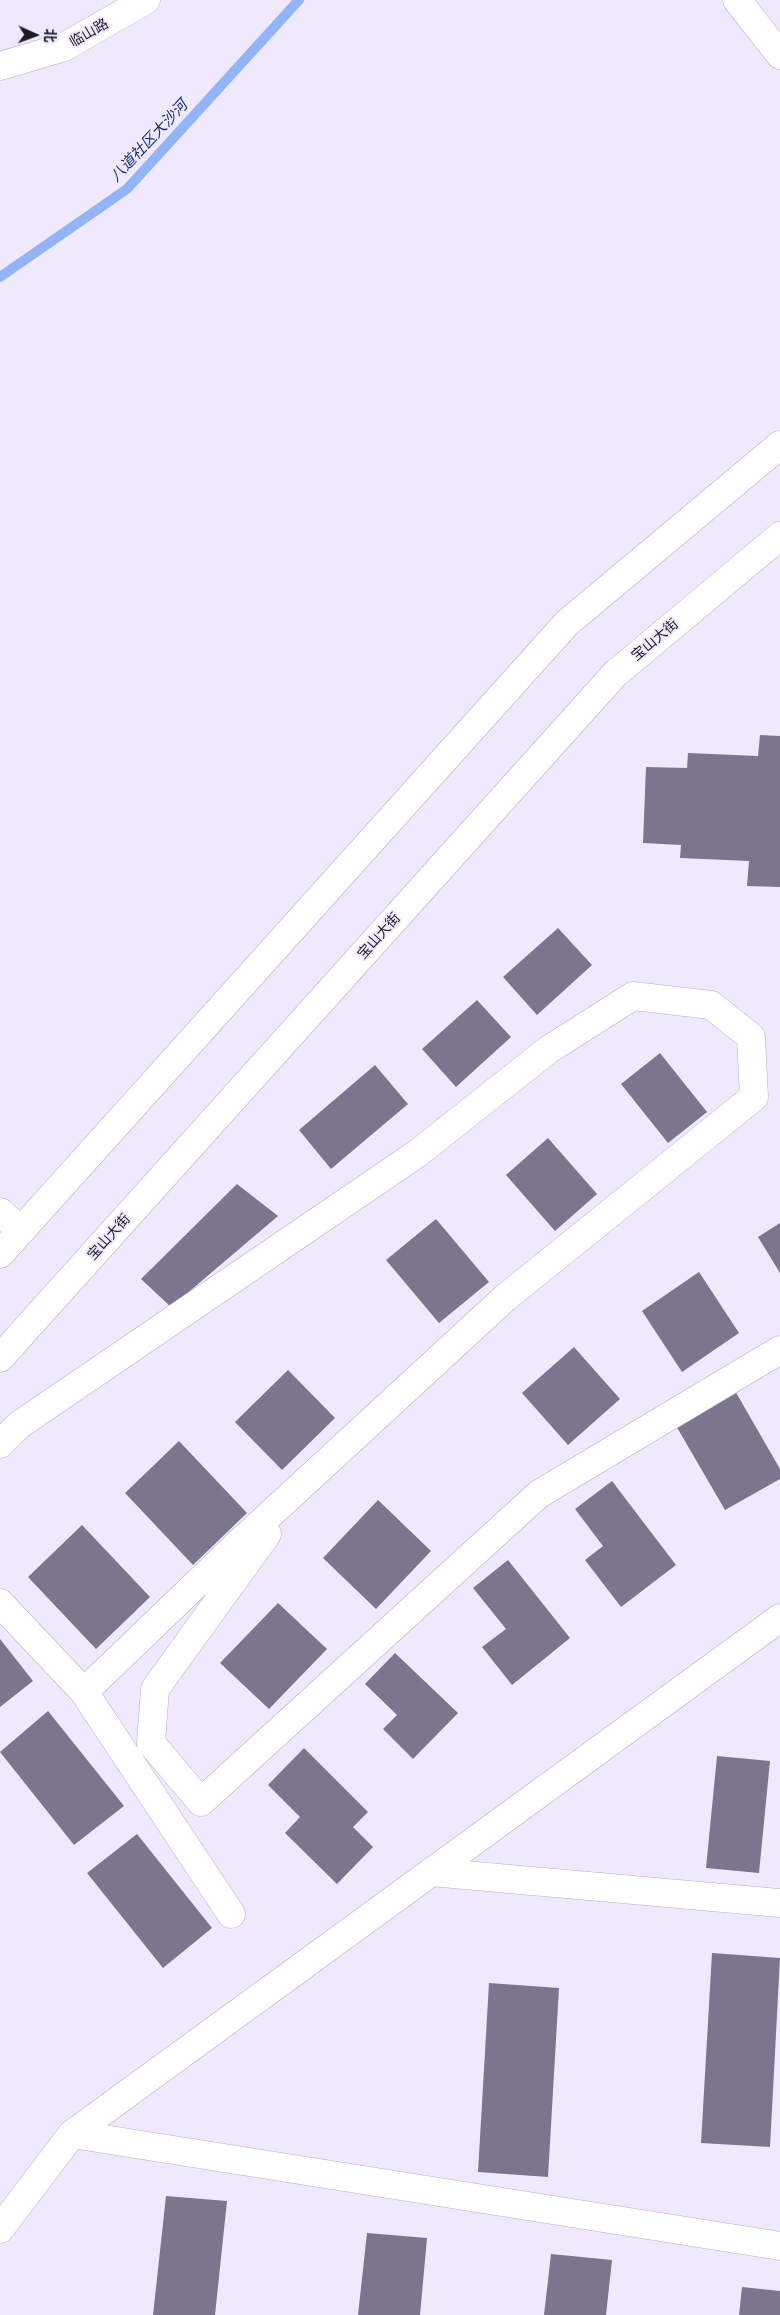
<!DOCTYPE html>
<html>
<head>
<meta charset="utf-8">
<style>
  body { margin:0 }
  #map { position:relative; width:780px; height:2315px; overflow:hidden; background:#f0e9fe; font-family:"Crimson Pro","Noto Sans SC",serif }
  canvas { display:block }
  .north { position:absolute; left:10px; top:10px; width:50px; height:50px; -webkit-text-stroke:4px #f0e9fe; paint-order:stroke; rotate:92deg; font-size:14px; font-weight:700; line-height:20px; text-align:center; color:#1e1b24 }
  .north::after { content:''; display:block; margin:auto; width:18px; height:22px; background:#1e1b24; clip-path:polygon(50% 0,100% 100%,50% 72%,0 100%) }
</style>
</head>
<body>
<div id="map">
<canvas width="780" height="2315"></canvas>
<div class="north">北</div>
</div>
<script>
const g = document.querySelector('canvas').getContext('2d');
g.lineJoin = 'round';
const toPath = rows => new Path2D(rows.map(r => 'M' + r).join(''));
function trace(path, color, width, dash) { g.strokeStyle = color; g.lineWidth = width; g.lineCap = dash ? 'butt' : 'round'; g.setLineDash(dash || []); g.stroke(path); }
function fillPath(path, color) { g.fillStyle = color; g.fill(path, 'evenodd'); }
function write(font, color, halo, rows, align = 'center') {
  g.font = font + ' "Crimson Pro","Noto Sans SC",serif'; g.lineWidth = 4; g.setLineDash([]); g.textBaseline = 'middle'; g.strokeStyle = halo; g.fillStyle = color; for (const [text, x, y, turn = 0] of rows) {
    g.save(); g.translate(x, y); g.rotate((+turn || 0) * Math.PI / 180); g.textAlign = isNaN(turn) ? turn : align; if (halo) g.strokeText(text, 0, 0); g.fillText(text, 0, 0); g.restore();
  }
}
trace(toPath([
  [0,277,127,189,299,0]
]), '#92b4f8', 10);
fillPath(toPath([
  [760,735,780,736,780,887,747,886,749,861,680,858,681,845,643,843,646,767,687,768,688,753,758,756],
  [558,928,592,965,537,1015,503,977],
  [477,1000,511,1037,456,1087,422,1049],
  [660,1053,707,1112,668,1143,621,1084],
  [375,1065,408,1104,331,1169,299,1130],
  [548,1138,597,1194,555,1231,506,1175],
  [237,1184,278,1216,171,1307,141,1279],
  [436,1219,489,1282,439,1323,386,1260],
  [780,1223,780,1273,758,1237],
  [699,1272,739,1333,682,1372,642,1311],
  [574,1347,620,1399,568,1445,522,1393],
  [288,1370,335,1418,282,1470,235,1422],
  [734,1389,780,1469,780,1479,725,1510,675,1424],
  [179,1441,247,1513,193,1565,125,1493],
  [612,1481,676,1565,621,1607,585,1560,603,1546,575,1509],
  [378,1500,431,1551,376,1609,323,1558],
  [82,1525,150,1597,96,1649,28,1577],
  [508,1560,570,1638,512,1685,482,1647,506,1629,473,1588],
  [278,1603,327,1649,269,1709,220,1663],
  [0,1639,33,1681,0,1707],
  [395,1653,458,1713,413,1759,383,1729,397,1715,365,1684],
  [48,1711,124,1806,74,1845,0,1752],
  [304,1748,368,1812,353,1827,373,1847,337,1884,285,1833,300,1817,268,1785],
  [717,1756,770,1761,759,1873,706,1868],
  [137,1834,212,1928,163,1968,87,1873],
  [712,1953,780,1958,770,2147,701,2143],
  [489,1983,559,1988,548,2177,478,2172],
  [166,2196,227,2201,215,2315,153,2315],
  [367,2233,427,2238,420,2315,358,2315],
  [551,2254,612,2260,606,2315,544,2315],
  [742,2287,780,2291,780,2315,739,2315]
]), '#7d758d');
const minor = toPath([
  [737,0,780,55],
  [0,66,64,47,146,0],
  [0,1212,21,1231],
  [0,1444,19,1425,418,1153,548,1050,633,996,711,1005,751,1037,754,1097,505,1298,238,1544,84,1692,231,1914],
  [267,1534,155,1689,151,1743,201,1802,539,1494,780,1350],
  [0,1603,84,1692],
  [431,1872,780,1903],
  [72,2134,780,2246],
  [0,2229,72,2134,780,1618]
]);
const primary = toPath([
  [0,1254,567,623,780,445],
  [0,1358,615,674,780,536]
]);
trace(minor, '#b7aec8', 29);
trace(primary, '#b7aec8', 29);
trace(minor, '#fff', 28);
trace(primary, '#fff', 28);
write('14px', '#1e1b24', '#f0e9fe', [
  ["临山路",89,33,-30],
  ["宝山大街",655,640,-40],
  ["宝山大街",379,936,-48],
  ["宝山大街",109,1237,-48]
]);
write('italic 15px', '#11307d', '#f0e9fe', [
  ["八道社区大沙河",149,141,-47]
]);
</script>
</body>
</html>
